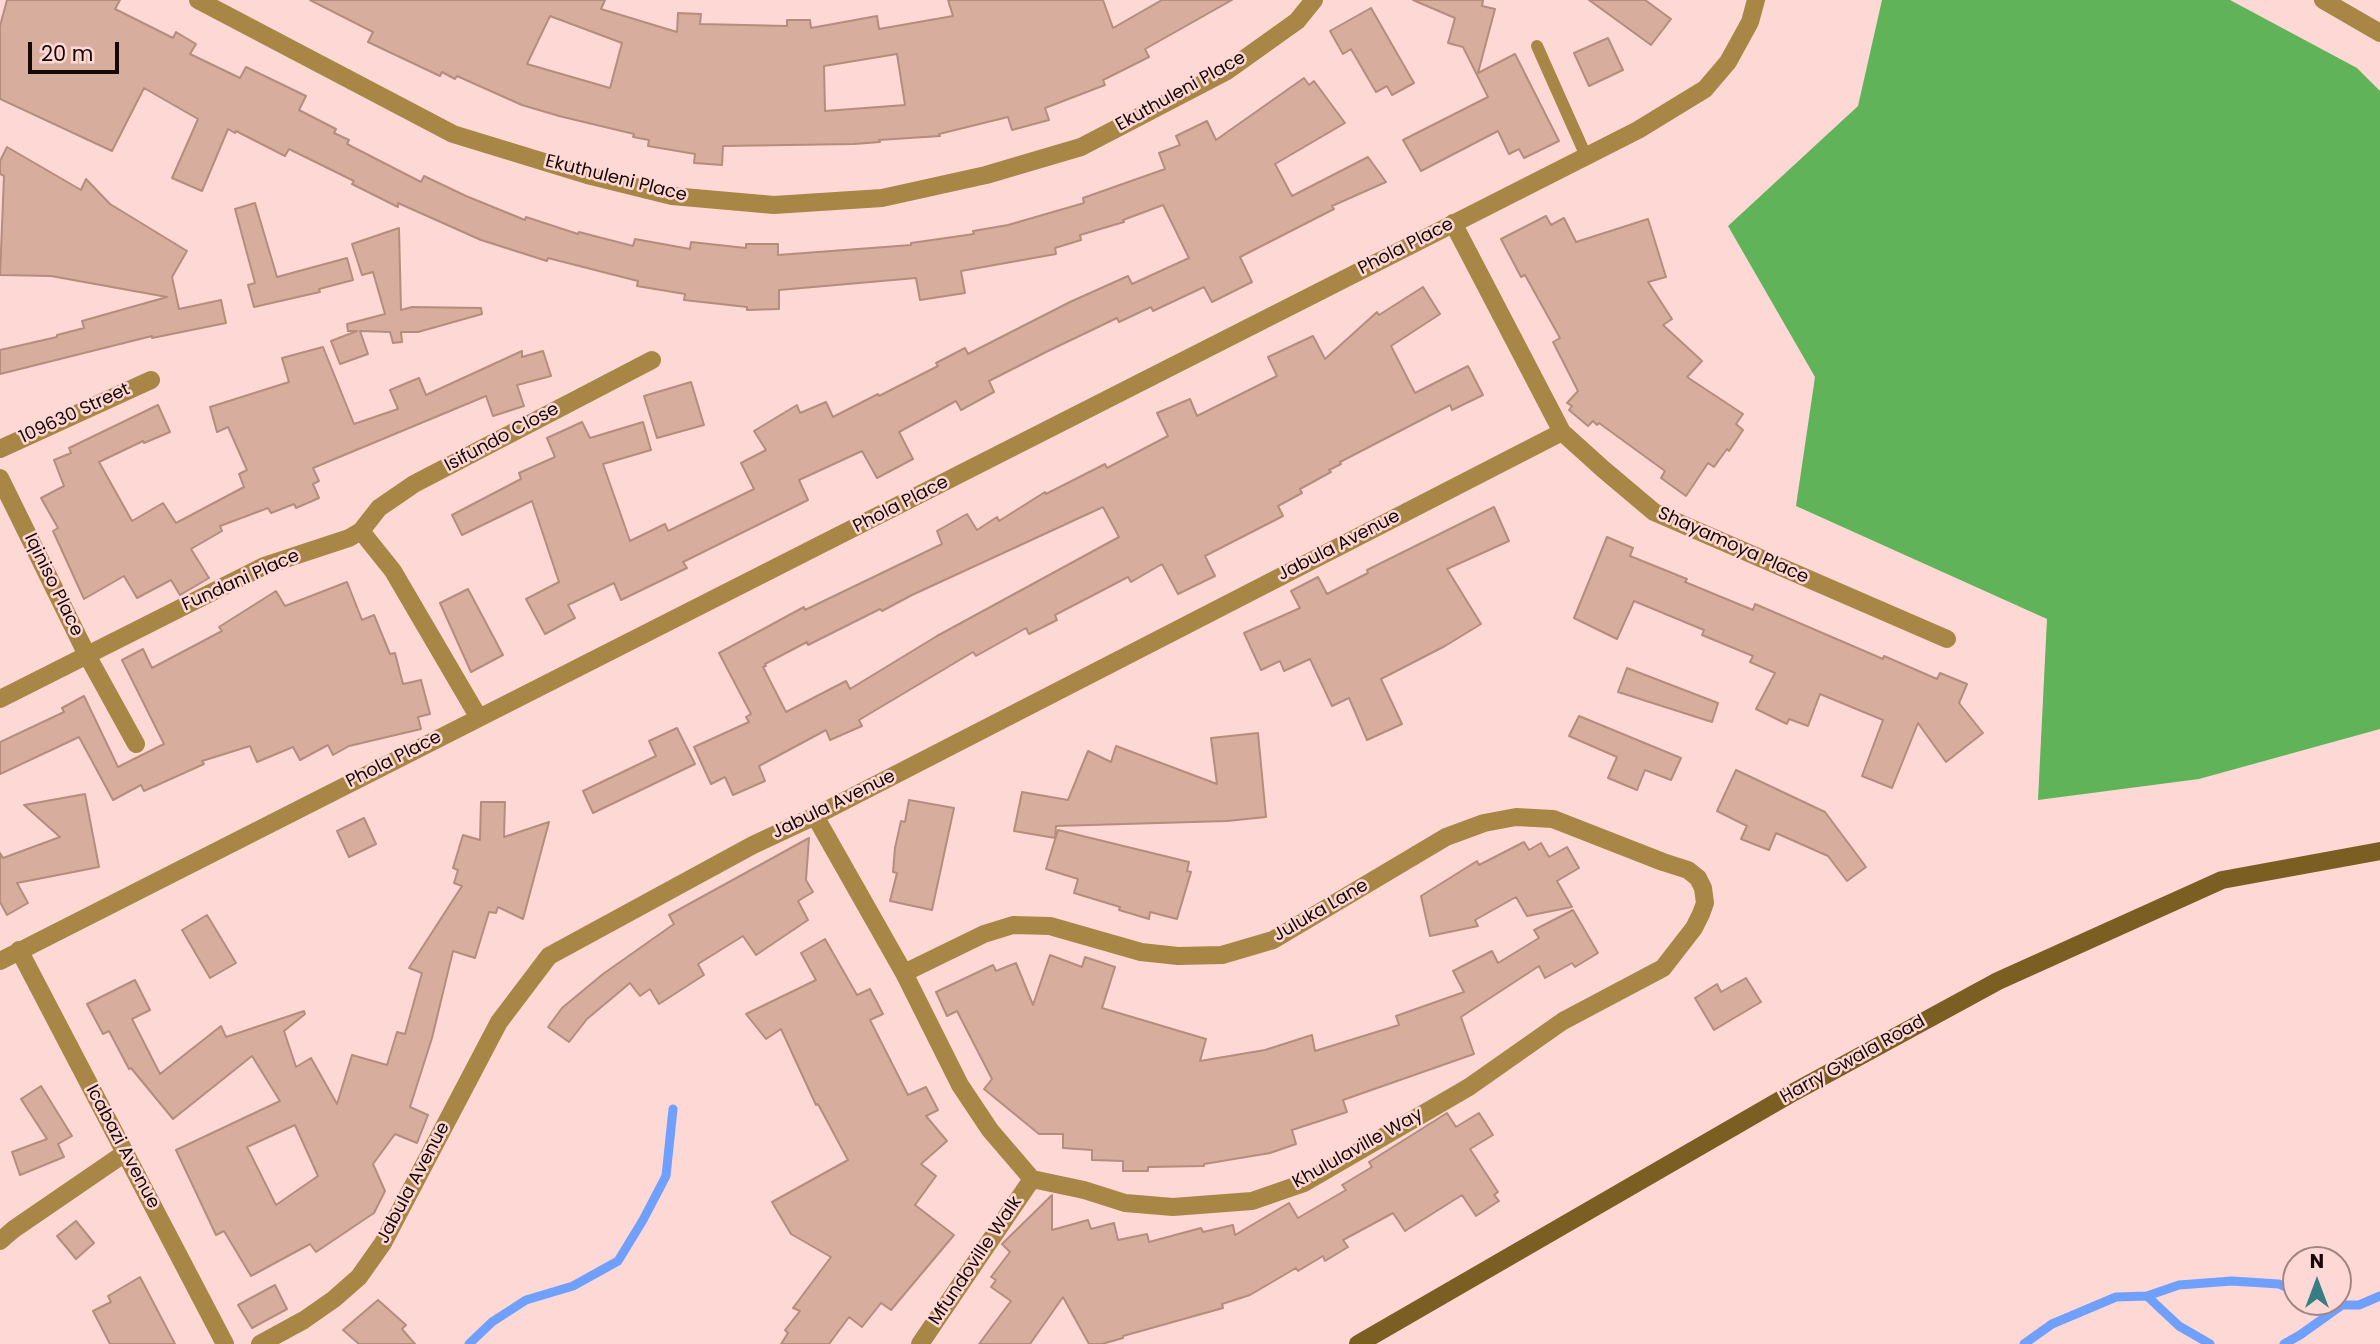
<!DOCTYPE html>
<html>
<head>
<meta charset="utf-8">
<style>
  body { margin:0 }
  #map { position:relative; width:2380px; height:1344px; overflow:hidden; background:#fed8d5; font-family:Poppins,sans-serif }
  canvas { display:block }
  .north { position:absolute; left:2282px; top:1246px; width:70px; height:70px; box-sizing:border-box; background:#fed8d5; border:2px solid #a28583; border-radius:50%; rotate:0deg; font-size:19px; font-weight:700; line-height:28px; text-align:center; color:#170808 }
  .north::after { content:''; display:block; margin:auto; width:24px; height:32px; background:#357e83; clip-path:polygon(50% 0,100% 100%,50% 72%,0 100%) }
  .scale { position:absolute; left:28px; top:42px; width:91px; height:32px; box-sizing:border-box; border:4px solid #170808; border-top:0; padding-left:9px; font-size:21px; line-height:24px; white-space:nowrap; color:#170808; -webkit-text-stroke:5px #fed8d5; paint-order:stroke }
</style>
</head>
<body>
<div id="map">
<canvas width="2380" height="1344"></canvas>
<div class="north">N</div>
<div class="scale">20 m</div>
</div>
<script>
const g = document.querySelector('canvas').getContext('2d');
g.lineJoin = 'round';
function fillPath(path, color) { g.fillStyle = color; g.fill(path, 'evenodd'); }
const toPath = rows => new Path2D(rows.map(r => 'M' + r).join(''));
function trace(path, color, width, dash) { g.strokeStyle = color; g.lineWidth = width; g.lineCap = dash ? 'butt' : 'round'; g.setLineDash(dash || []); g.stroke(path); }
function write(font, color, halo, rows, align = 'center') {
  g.font = font + ' Poppins,sans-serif'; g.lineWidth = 5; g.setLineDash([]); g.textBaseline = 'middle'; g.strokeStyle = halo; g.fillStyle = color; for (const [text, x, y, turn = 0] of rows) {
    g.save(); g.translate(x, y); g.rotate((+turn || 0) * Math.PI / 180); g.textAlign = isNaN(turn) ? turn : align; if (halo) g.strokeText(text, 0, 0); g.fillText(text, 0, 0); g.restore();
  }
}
fillPath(toPath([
  [1882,0,2230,0,2357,68,2380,91,2380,729,2199,779,2038,800,2047,619,1796,506,1815,377,1728,226,1858,106]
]), '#61b35a');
trace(toPath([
  [2147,1296,2179,1326,2210,1344],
  [2317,1302,2323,1305,2359,1305,2380,1296],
  [469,1344,492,1322,526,1300,573,1286,618,1261,643,1220,666,1176,673,1109],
  [2024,1344,2052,1324,2116,1297,2147,1296,2179,1285,2232,1281,2279,1284,2296,1292],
  [2284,1344,2300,1335,2342,1305]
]), '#6fa0fe', 9);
const building = toPath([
  [7,0,120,0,115,9,173,38,176,32,196,44,190,54,240,78,246,67,306,96,299,110,336,129,334,133,349,140,347,144,421,182,424,176,466,196,525,220,526,217,578,234,579,232,633,246,635,239,690,249,691,242,746,248,746,244,778,244,778,255,911,245,911,243,974,234,973,231,1008,225,1084,203,1083,198,1165,169,1159,153,1180,145,1176,136,1207,121,1216,140,1304,78,1309,85,1314,81,1345,123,1275,164,1292,196,1368,157,1386,182,1332,206,1334,209,1240,257,1252,282,1212,302,1204,287,1153,311,1151,307,1119,322,1117,318,1048,351,989,381,994,392,961,410,956,401,899,432,913,459,877,478,862,451,799,480,808,500,683,562,687,568,621,600,614,583,568,605,575,618,545,634,526,599,559,582,532,501,462,535,452,515,521,479,519,473,555,457,547,438,582,422,590,438,643,422,651,450,603,464,630,541,665,524,668,531,754,489,741,463,766,450,754,431,797,405,800,413,826,402,833,417,878,394,879,396,938,366,936,363,965,348,968,354,1070,302,1128,276,1132,284,1189,258,1163,205,1123,220,1124,222,1080,235,1081,240,1055,248,1056,254,961,271,965,293,920,300,916,278,779,290,779,309,747,310,747,307,684,300,685,294,637,286,638,281,548,258,547,261,481,240,398,203,398,207,352,184,354,181,289,149,285,156,236,131,235,133,228,129,202,191,172,178,198,119,144,88,112,151,0,99,0,26,7,0],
  [310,0,605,0,601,9,677,32,678,13,701,14,700,24,787,26,787,20,810,20,811,28,877,16,879,29,953,16,948,0,1103,0,1113,28,1162,0,1232,0,1145,49,1149,57,1103,80,1105,85,1045,108,1049,120,1012,130,1008,117,939,134,940,136,879,140,880,142,854,144,723,146,722,165,694,163,695,154,648,146,649,140,633,137,634,134,559,116,522,105,457,76,455,79,442,72,440,76,368,42,373,32,310,0],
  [550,16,622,43,610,88,527,64,550,16],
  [897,54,905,105,825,111,824,66,897,54],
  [1413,0,1483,0,1482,6,1495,9,1478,73,1515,54,1559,141,1524,158,1519,149,1509,154,1498,131,1421,171,1403,140,1488,97,1463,47,1448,43,1455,18,1413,0],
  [1589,0,1645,0,1671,19,1651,45,1589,0],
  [1371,8,1414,83,1392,95,1387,86,1376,92,1351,49,1343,54,1330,31,1371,8],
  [1608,38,1623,70,1589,86,1574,53,1608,38],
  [7,147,81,190,86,179,110,204,187,251,172,277,179,309,221,300,226,323,152,338,152,336,0,374,0,350,57,337,57,335,84,328,82,321,167,297,51,276,0,275,4,176,0,174,0,161,7,147],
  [255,203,277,277,347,258,353,280,319,289,320,292,254,307,248,285,255,283,235,209,255,203],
  [1546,216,1551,225,1564,218,1576,242,1648,219,1666,277,1648,282,1672,319,1663,325,1702,361,1687,377,1743,414,1736,424,1743,430,1729,451,1727,449,1714,467,1708,463,1686,496,1661,478,1665,471,1599,423,1597,425,1593,421,1588,426,1569,410,1572,406,1567,403,1578,391,1553,342,1560,338,1525,275,1521,277,1501,239,1546,216],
  [399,228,401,310,412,307,481,308,482,314,418,332,401,332,402,342,393,343,390,332,360,331,368,354,340,364,331,341,357,331,348,331,347,324,385,314,373,272,362,275,352,244,399,228],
  [1423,287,1440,314,1391,346,1415,393,1468,366,1483,395,1452,410,1450,405,1340,462,1341,464,1329,470,1331,472,1300,489,1302,493,1278,506,1283,516,1205,556,1215,576,1178,594,1162,564,1131,582,1128,577,1055,615,1057,620,1029,634,1026,628,976,656,973,652,859,720,862,726,830,740,826,730,759,766,765,781,733,795,725,777,711,784,694,747,749,722,746,717,751,714,719,653,804,607,805,610,942,544,937,531,967,514,977,530,997,517,999,521,1045,492,1046,494,1105,464,1107,468,1168,436,1157,413,1190,399,1197,416,1277,376,1268,357,1313,336,1325,359,1377,312,1379,315,1423,287],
  [1103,507,1119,537,937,636,850,689,846,681,786,712,763,667,766,666,765,664,807,642,808,645,880,609,882,611,912,595,1103,507],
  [323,347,354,424,398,409,390,390,419,378,426,395,522,351,522,357,543,351,551,376,517,385,524,406,493,416,486,396,313,468,319,481,313,484,319,498,296,508,294,504,271,513,268,508,220,526,222,531,191,549,209,578,180,595,171,580,137,598,124,576,84,599,53,531,58,528,41,498,64,486,54,460,71,453,69,448,158,405,170,432,144,443,143,441,99,462,132,521,163,503,176,523,244,487,239,474,247,470,228,427,217,432,210,407,289,382,282,358,323,347],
  [691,382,704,425,657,438,644,396,691,382],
  [1494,507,1509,541,1447,569,1481,624,1445,646,1381,679,1402,724,1367,740,1349,698,1332,706,1310,659,1284,671,1280,661,1261,670,1244,633,1300,608,1291,591,1318,577,1327,594,1368,573,1367,570,1494,507],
  [1607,537,1633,548,1630,556,1687,579,1685,582,1753,610,1755,604,1883,659,1884,656,1937,679,1940,673,1967,684,1959,703,1983,733,1946,762,1918,723,1892,788,1862,776,1883,720,1820,694,1808,726,1789,719,1787,724,1756,709,1775,673,1750,662,1753,656,1702,635,1704,630,1634,601,1617,639,1574,618,1607,537],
  [347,582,362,620,374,615,390,654,395,653,403,684,421,680,430,714,418,717,421,729,349,746,333,755,328,745,300,760,293,747,257,762,250,746,202,761,204,764,144,791,141,785,113,800,79,737,0,774,0,742,64,712,62,708,84,696,118,767,164,744,122,660,143,649,152,668,222,631,219,627,276,591,285,606,347,582],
  [468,589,503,655,471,672,440,603,468,589],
  [1627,668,1718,703,1712,722,1618,692,1627,668],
  [1579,716,1681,758,1671,780,1645,770,1637,790,1608,778,1617,757,1569,736,1579,716],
  [677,728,695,764,593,813,583,791,656,756,649,741,677,728],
  [1258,733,1266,817,1227,821,1056,826,1055,838,1014,831,1022,792,1068,800,1088,751,1111,762,1116,746,1217,784,1211,738,1258,733],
  [1736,770,1825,812,1866,867,1847,881,1828,856,1776,833,1769,850,1741,839,1747,826,1717,811,1736,770],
  [85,794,99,867,17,883,28,903,7,915,0,902,0,853,3,858,60,837,24,805,85,794],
  [909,800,954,808,932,910,890,901,897,873,893,872,895,848,901,821,905,822,909,800],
  [481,802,505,802,504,837,549,822,523,919,498,907,496,913,489,912,475,958,453,951,432,1038,410,1107,428,1115,417,1143,395,1134,373,1164,385,1191,374,1213,316,1252,310,1244,251,1276,224,1231,216,1235,176,1150,280,1101,252,1056,173,1119,131,1068,129,1069,109,1031,103,1034,87,1004,135,980,150,1010,132,1019,160,1074,221,1026,226,1037,304,1011,305,1014,284,1031,296,1067,311,1058,337,1104,352,1055,387,1065,397,1032,405,1034,422,973,409,968,462,886,454,883,458,870,453,868,463,835,480,840,481,802],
  [295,1125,318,1176,276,1205,247,1147,295,1125],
  [364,818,376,844,349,857,337,831,364,818],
  [1058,830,1189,862,1187,871,1191,872,1177,919,1150,912,1149,919,1119,910,1120,907,1074,893,1078,879,1046,869,1058,830],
  [809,838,806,880,813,892,798,901,808,920,756,955,743,936,698,964,704,975,659,1004,650,989,640,996,630,983,587,1019,569,1042,548,1027,562,1008,603,974,674,924,669,915,809,838],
  [1524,842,1529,850,1541,843,1549,857,1567,847,1579,868,1557,881,1572,907,1527,916,1516,897,1475,920,1478,926,1430,936,1421,896,1477,861,1479,865,1524,842],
  [1573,910,1598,953,1575,967,1572,963,1545,978,1539,966,1461,1017,1474,1054,1343,1100,1347,1112,1292,1130,1296,1144,1270,1153,1204,1164,1204,1166,1148,1167,1148,1171,1123,1171,1123,1161,1092,1160,1092,1150,1063,1148,1063,1134,1039,1134,984,1089,992,1079,957,1011,947,1016,936,992,993,965,996,971,1016,963,1033,1005,1050,955,1082,967,1085,957,1115,967,1102,1008,1206,1039,1200,1061,1265,1050,1312,1035,1315,1051,1399,1025,1396,1016,1464,992,1453,971,1492,951,1498,963,1539,938,1534,930,1573,910],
  [207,915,236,963,210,978,182,930,207,915],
  [825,939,857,995,870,989,883,1014,870,1020,908,1095,926,1087,938,1110,926,1116,947,1141,921,1164,936,1176,915,1205,954,1235,891,1310,881,1303,862,1327,849,1317,829,1344,781,1344,788,1333,785,1330,800,1311,793,1308,831,1257,791,1234,772,1202,848,1160,818,1104,816,1105,781,1029,766,1039,746,1014,816,980,801,953,825,939],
  [1746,978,1761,1002,1714,1030,1695,998,1717,984,1721,992,1746,978],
  [41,1086,72,1136,58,1144,64,1157,20,1175,12,1152,47,1139,21,1099,41,1086],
  [1447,1113,1456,1127,1479,1113,1493,1135,1470,1149,1498,1192,1494,1195,1499,1201,1476,1216,1462,1195,1405,1231,1393,1213,1343,1240,1348,1247,1325,1261,1323,1256,1298,1271,1296,1268,1250,1295,1222,1304,1223,1308,1123,1336,1123,1338,1102,1344,1089,1344,1063,1297,1030,1344,979,1344,1011,1301,991,1287,996,1280,991,1277,1010,1252,1002,1244,1052,1195,1052,1230,1088,1220,1091,1229,1114,1223,1118,1240,1147,1234,1149,1242,1201,1228,1203,1232,1233,1225,1235,1235,1289,1203,1298,1218,1346,1190,1342,1185,1372,1167,1369,1162,1447,1113],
  [76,1221,94,1243,76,1259,57,1236,76,1221],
  [140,1277,175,1344,110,1344,93,1311,111,1302,108,1296,140,1277],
  [275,1285,287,1309,252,1328,238,1305,275,1285],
  [378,1300,406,1325,402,1329,415,1344,359,1344,343,1330,378,1300]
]);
fillPath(building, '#d7ad9d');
trace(building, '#b58d7d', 2);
trace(toPath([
  [1537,46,1586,156]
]), '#a88645', 12);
trace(toPath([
  [198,0,453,134,587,175,672,196,774,205,882,198,986,175,1081,147,1227,71,1297,21,1314,0],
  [2323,0,2380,33],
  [1453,223,1562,432,1603,469,1654,512,1947,639],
  [0,449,151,380],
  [0,478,87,655,136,744],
  [361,531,393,571,479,718],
  [0,699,264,566,349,538,361,531,379,508,414,484,652,360],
  [815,816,904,973,960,1085,990,1130,1032,1179,1084,1190,1125,1203,1173,1207,1252,1201,1304,1183,1469,1087,1563,1021,1663,968,1694,928,1701,914,1705,903,1703,888,1698,878,1688,870,1663,862,1553,819,1516,817,1484,823,1446,837,1273,940,1222,955,1178,956,1141,952,1050,926,1013,925,984,934,904,973],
  [19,950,225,1344],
  [0,961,1638,130,1705,89,1728,62,1750,22,1756,0],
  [0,1241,14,1229,125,1153],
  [260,1344,304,1320,334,1299,359,1277,383,1243,499,1022,549,956,753,845,815,816,1562,432],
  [920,1344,1032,1179]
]), '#a88645', 18);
trace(toPath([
  [1358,1344,1794,1092,1998,981,2222,880,2380,851]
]), '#7b5e22', 18);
write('18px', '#170808', '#fed8d5', [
  ["Ekuthuleni Place",1181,92,-29],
  ["Ekuthuleni Place",616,179,14],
  ["Phola Place",1406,247,-27],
  ["109630 Street",75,414,-25],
  ["Isifundo Close",502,438,-28],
  ["Phola Place",901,505,-27],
  ["Jabula Avenue",1339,546,-27],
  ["Shayamoya Place",1733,546,24],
  ["Fundani Place",241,581,-24],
  ["Iqiniso Place",53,585,64],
  ["Phola Place",394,760,-27],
  ["Jabula Avenue",834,805,-26],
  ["Juluka Lane",1321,911,-30],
  ["Harry Gwala Road",1853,1060,-29],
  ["Icabazi Avenue",122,1147,62],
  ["Khululaville Way",1358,1149,-29],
  ["Jabula Avenue",414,1183,-62],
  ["Mfundoville Walk",976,1261,-56]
]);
</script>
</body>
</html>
